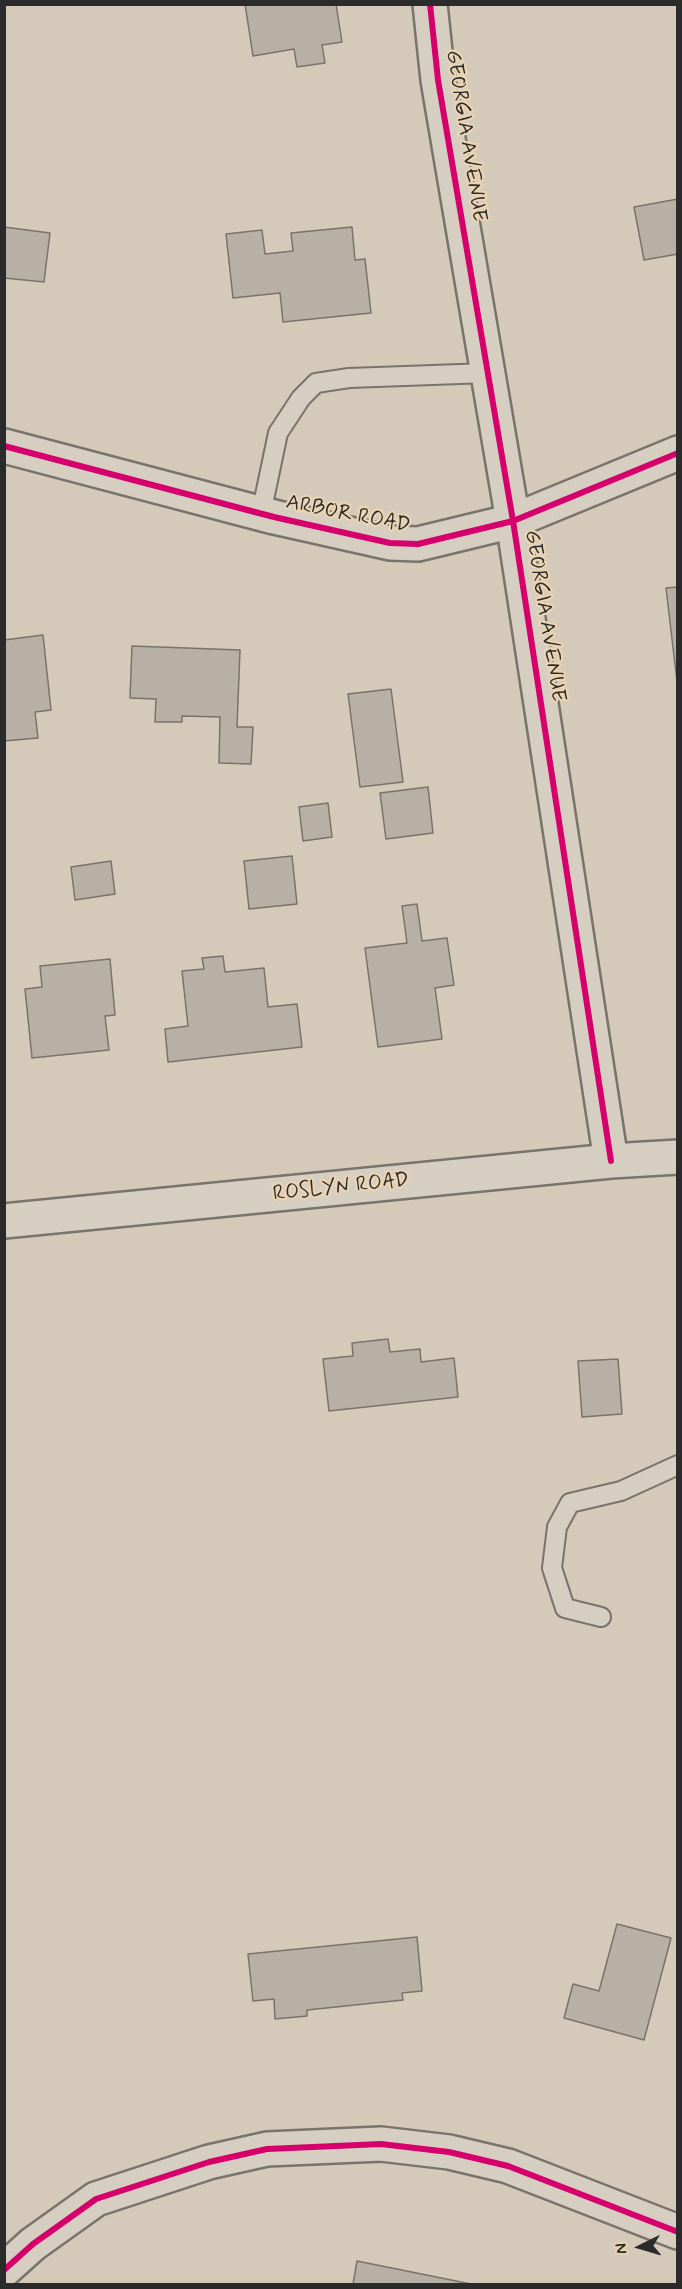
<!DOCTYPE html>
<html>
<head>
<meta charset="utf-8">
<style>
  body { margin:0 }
  #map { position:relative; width:682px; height:2289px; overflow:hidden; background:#d5cab9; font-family:Mynerve,sans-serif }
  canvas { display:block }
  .frame { position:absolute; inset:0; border:6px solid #2b2b2b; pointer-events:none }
  .north { position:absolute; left:610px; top:2217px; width:60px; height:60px; -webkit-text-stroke:4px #e9d3b2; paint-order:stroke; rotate:265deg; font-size:16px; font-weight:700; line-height:24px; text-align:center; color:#2b2b2b }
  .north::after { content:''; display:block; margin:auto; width:21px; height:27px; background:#2b2b2b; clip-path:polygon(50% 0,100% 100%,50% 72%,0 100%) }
</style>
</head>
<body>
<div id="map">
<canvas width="682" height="2289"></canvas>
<div class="frame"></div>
<div class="north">N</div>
</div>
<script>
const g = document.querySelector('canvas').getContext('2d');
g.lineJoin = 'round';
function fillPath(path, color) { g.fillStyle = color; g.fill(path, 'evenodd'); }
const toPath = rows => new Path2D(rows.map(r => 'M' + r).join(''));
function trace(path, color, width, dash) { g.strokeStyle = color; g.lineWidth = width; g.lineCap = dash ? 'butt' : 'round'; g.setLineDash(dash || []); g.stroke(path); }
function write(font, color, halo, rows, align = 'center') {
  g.font = font + ' Mynerve,sans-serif'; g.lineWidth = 4.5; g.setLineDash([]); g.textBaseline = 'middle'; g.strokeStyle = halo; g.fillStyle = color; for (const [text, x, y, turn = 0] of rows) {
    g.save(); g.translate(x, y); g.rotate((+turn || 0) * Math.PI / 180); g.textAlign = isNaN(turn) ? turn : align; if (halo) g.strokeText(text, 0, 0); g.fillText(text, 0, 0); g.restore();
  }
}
const building = toPath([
  [245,4,336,4,342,42,322,45,325,63,297,67,294,49,253,56,245,4],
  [678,199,678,254,644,260,634,207,678,199],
  [4,227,50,233,44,282,4,278,4,227],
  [352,227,355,260,365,259,371,313,283,322,280,293,233,298,226,234,262,230,265,254,293,251,291,233,352,227],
  [678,587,678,690,666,588,678,587],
  [43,635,51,710,35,712,38,738,4,741,4,640,43,635],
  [132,646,240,650,237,727,253,727,251,764,219,763,220,717,182,716,182,722,155,722,156,699,130,698,132,646],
  [391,689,403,782,360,787,348,694,391,689],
  [428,787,433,833,386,839,380,793,428,787],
  [328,803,332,837,303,841,299,807,328,803],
  [292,856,297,904,249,909,244,861,292,856],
  [111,861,115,894,75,900,71,867,111,861],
  [417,904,422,941,447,938,454,985,435,988,442,1039,378,1047,365,948,407,943,402,906,417,904],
  [223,956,225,972,264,968,268,1007,297,1004,302,1047,168,1062,165,1029,188,1026,182,971,204,969,202,958,223,956],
  [110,959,115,1015,105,1016,109,1050,32,1058,25,989,42,987,40,966,110,959],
  [388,1339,390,1352,420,1349,421,1362,454,1358,458,1397,329,1411,323,1359,353,1356,352,1343,388,1339],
  [618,1359,622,1414,582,1417,578,1361,618,1359],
  [617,1924,671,1938,644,2040,564,2018,573,1984,599,1991,617,1924],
  [417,1937,422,1991,402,1993,403,2000,307,2010,307,2016,275,2019,274,1999,253,2001,248,1954,417,1937],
  [357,2261,471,2284,353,2284,357,2261]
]);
fillPath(building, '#b8b0a4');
trace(building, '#78736b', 1.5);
const service = toPath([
  [261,514,278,433,301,398,316,383,349,378,488,373],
  [601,1617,565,1608,552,1568,557,1527,570,1503,621,1491,678,1465]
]);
const minor = toPath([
  [430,4,438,80,513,521,611,1161],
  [4,446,274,517,390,543,418,544,513,521,678,453],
  [4,1221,611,1161,678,1157],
  [4,2270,33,2244,96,2199,209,2162,267,2149,381,2144,449,2152,508,2166,678,2232]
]);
trace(service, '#78736b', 22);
trace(minor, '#78736b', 38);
trace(service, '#d7cec2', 18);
trace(minor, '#d7cec2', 33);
trace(toPath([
  [430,4,438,80,513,521,611,1161],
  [4,446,274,517,390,543,418,544,513,521,678,453],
  [4,2270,33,2244,96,2199,209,2162,267,2149,381,2144,449,2152,508,2166,678,2232]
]), '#d6006c', 6);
write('21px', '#2b2b2b', '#e9d3b2', [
  ["GEORGIA AVENUE",465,136,81],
  ["ARBOR ROAD",348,515,11],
  ["GEORGIA AVENUE",544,616,81],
  ["ROSLYN ROAD",341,1188,-6]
]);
</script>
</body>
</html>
